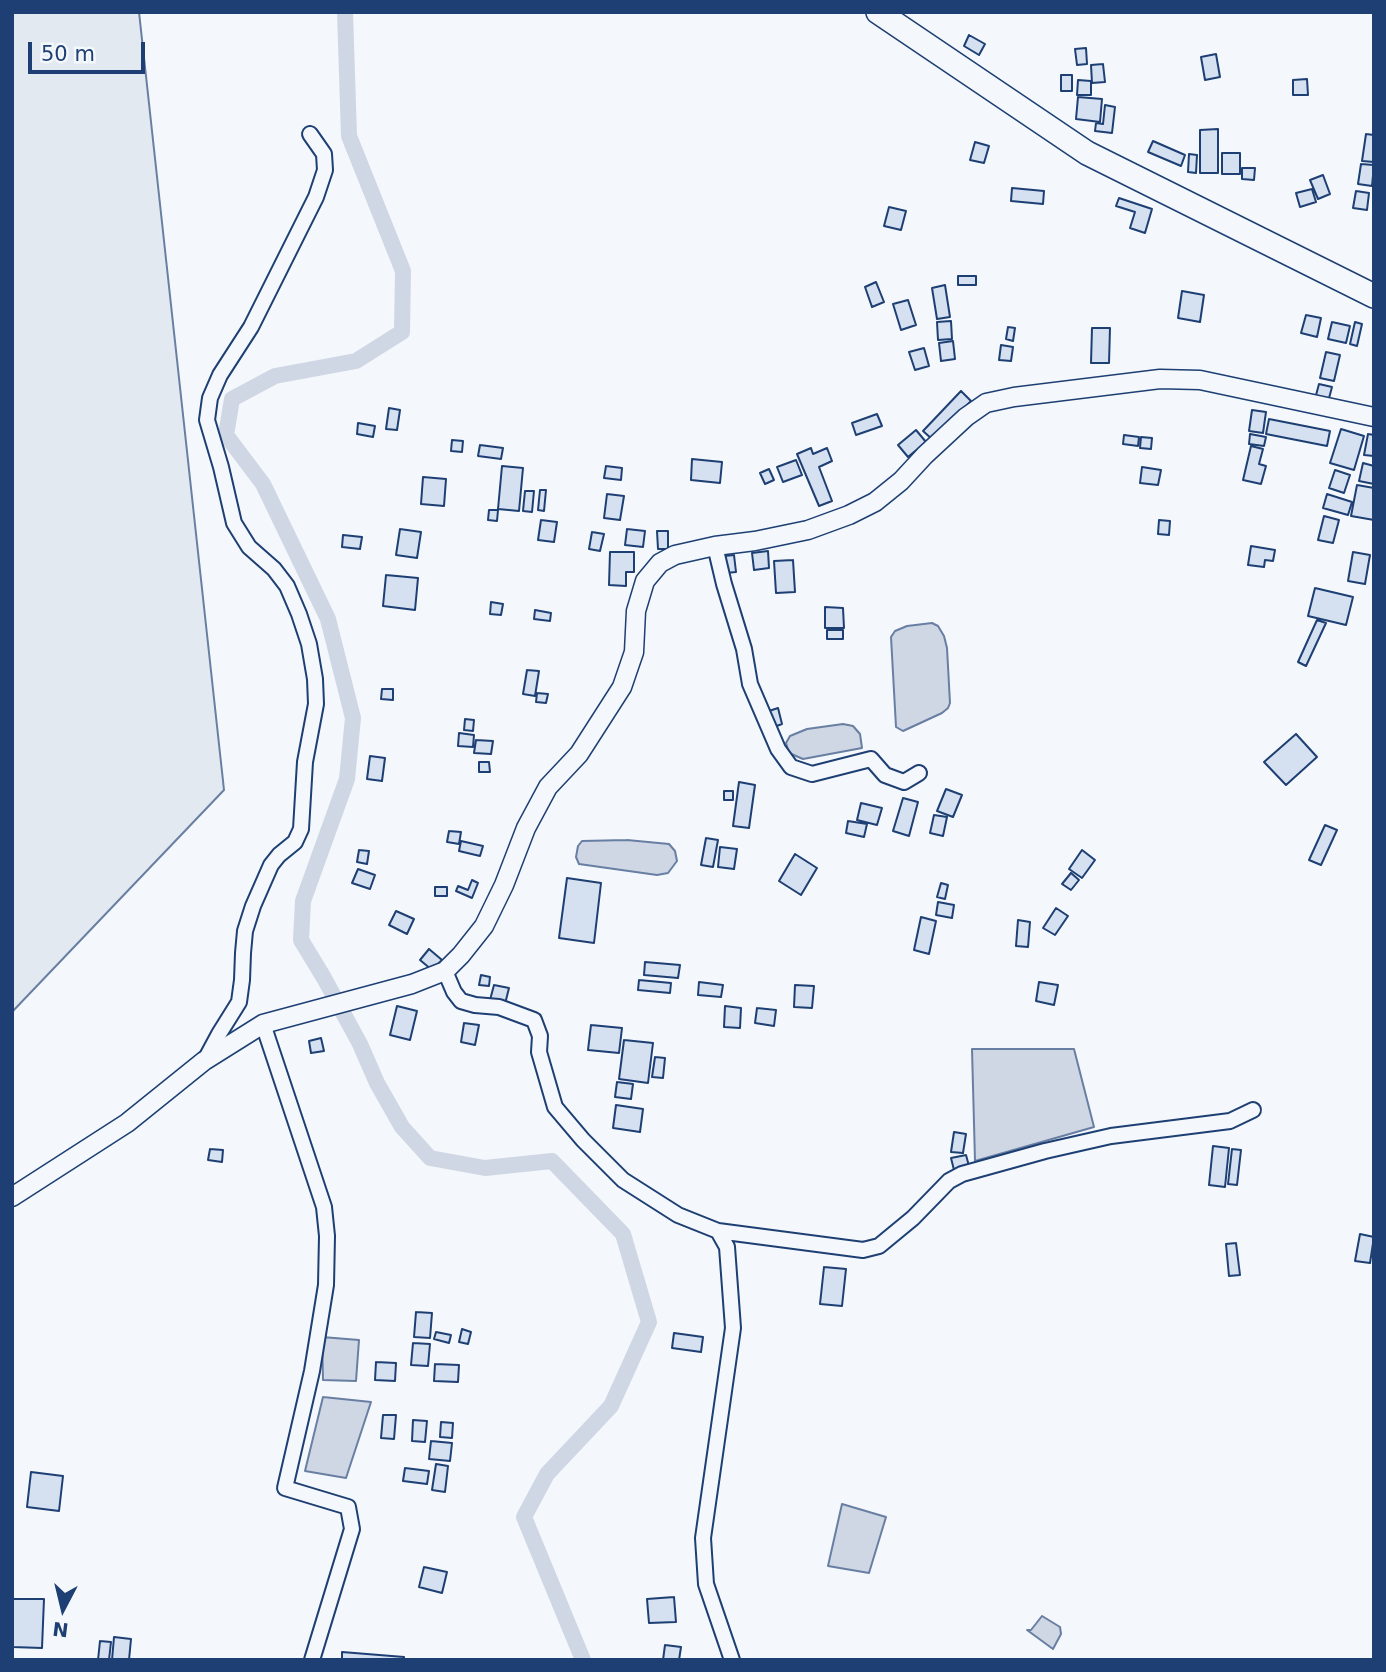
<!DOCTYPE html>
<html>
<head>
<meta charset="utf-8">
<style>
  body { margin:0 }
  #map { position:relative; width:1386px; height:1672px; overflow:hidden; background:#f4f7fb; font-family:"DejaVu Sans",sans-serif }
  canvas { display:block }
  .frame { position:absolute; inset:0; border:14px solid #1d3f73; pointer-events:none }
  .north { position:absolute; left:28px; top:1574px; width:70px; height:70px; -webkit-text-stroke:5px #f4f7fb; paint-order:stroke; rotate:187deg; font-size:19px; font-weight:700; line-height:28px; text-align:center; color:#1d3f73 }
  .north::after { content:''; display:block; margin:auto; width:24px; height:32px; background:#1d3f73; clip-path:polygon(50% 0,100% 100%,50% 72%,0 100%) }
  .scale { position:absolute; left:28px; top:42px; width:117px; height:32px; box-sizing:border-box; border:4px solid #1d3f73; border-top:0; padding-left:9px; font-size:21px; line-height:24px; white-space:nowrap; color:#1d3f73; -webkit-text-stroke:5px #f4f7fb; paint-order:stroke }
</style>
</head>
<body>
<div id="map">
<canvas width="1386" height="1672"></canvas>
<div class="frame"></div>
<div class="north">N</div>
<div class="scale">50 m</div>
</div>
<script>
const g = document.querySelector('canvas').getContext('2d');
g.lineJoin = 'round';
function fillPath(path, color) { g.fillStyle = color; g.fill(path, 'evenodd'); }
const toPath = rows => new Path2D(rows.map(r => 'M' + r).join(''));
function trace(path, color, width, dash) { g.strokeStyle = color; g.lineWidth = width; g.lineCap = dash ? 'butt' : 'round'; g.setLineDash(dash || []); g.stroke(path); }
const green = toPath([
  [12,12,139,12,224,790,12,1012,12,12]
]);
fillPath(green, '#e3e9f0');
trace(green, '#687fa3', 2);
const water = toPath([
  [932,623,938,626,944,636,947,648,950,703,948,708,942,713,903,731,896,727,891,637,895,631,907,626,932,623],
  [843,724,853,726,860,734,862,748,803,759,789,753,786,743,790,736,807,729,843,724],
  [627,840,669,844,675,851,677,861,668,873,657,875,579,864,576,857,578,846,582,841,627,840],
  [972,1049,1074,1049,1094,1127,975,1161,972,1049],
  [322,1337,359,1340,356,1381,323,1380,322,1337],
  [323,1397,371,1402,346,1478,305,1471,323,1397],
  [842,1504,886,1517,869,1573,828,1566,842,1504],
  [1042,1616,1060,1627,1061,1634,1053,1649,1027,1630,1031,1630,1042,1616]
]);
fillPath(water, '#cfd7e4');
trace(water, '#687fa3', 2);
trace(toPath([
  [345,12,349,136,403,271,402,332,356,361,275,376,232,399,226,435,263,484,328,619,353,718,347,779,303,901,301,940,324,978,360,1044,377,1083,402,1127,430,1158,485,1168,552,1161,623,1234,649,1322,611,1406,547,1474,524,1517,583,1660]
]), '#cfd7e4', 16);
const building = toPath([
  [969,35,985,44,979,55,964,46,969,35],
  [1086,48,1087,64,1077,65,1075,49,1086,48],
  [1216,54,1220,77,1205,80,1201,57,1216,54],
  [1103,64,1105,82,1092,83,1091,65,1103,64],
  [1061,75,1072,75,1072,91,1061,91,1061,75],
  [1307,79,1308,95,1293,95,1293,80,1307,79],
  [1078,80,1091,81,1091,95,1077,95,1078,80],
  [1078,97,1102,99,1100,122,1076,119,1078,97],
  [1105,105,1115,107,1112,133,1095,131,1096,123,1103,124,1105,105],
  [1218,129,1218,173,1200,173,1200,130,1218,129],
  [1366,134,1374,135,1374,162,1362,161,1366,134],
  [1153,141,1185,155,1181,166,1148,152,1153,141],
  [975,142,989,146,984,163,970,160,975,142],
  [1222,153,1240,153,1240,174,1222,174,1222,153],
  [1189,154,1197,155,1196,173,1188,172,1189,154],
  [1361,164,1374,165,1372,186,1358,184,1361,164],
  [1242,168,1255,168,1254,180,1242,179,1242,168],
  [1323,175,1330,194,1318,199,1310,180,1323,175],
  [1012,188,1044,191,1043,204,1011,201,1012,188],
  [1312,189,1316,202,1300,207,1296,193,1312,189],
  [1356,191,1369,193,1367,210,1353,208,1356,191],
  [1119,198,1152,209,1145,233,1130,228,1135,212,1116,206,1119,198],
  [889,207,906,211,901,230,884,226,889,207],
  [958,276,976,276,976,285,958,285,958,276],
  [876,282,884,302,872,307,865,287,876,282],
  [945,285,950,317,937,319,932,288,945,285],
  [1182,291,1204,295,1200,322,1178,318,1182,291],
  [908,300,916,325,901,330,893,304,908,300],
  [1306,315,1321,318,1317,337,1301,333,1306,315],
  [951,321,952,339,938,340,937,322,951,321],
  [1332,322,1350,326,1346,343,1328,339,1332,322],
  [1355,322,1362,324,1357,346,1350,344,1355,322],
  [1008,327,1015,328,1013,341,1006,339,1008,327],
  [1092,328,1110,328,1109,363,1091,363,1092,328],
  [953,341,955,359,941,361,939,343,953,341],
  [1001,345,1013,347,1011,361,999,360,1001,345],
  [924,348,929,366,915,370,909,352,924,348],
  [1326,352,1340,355,1334,381,1320,378,1326,352],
  [1319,384,1332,387,1328,402,1315,399,1319,384],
  [961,391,971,401,933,440,923,431,961,391],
  [389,408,400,410,397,430,386,429,389,408],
  [1252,410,1266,412,1263,433,1249,431,1252,410],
  [877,414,882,426,856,435,852,423,877,414],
  [1269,419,1330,431,1327,446,1266,434,1269,419],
  [358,423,375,426,373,437,357,434,358,423],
  [1341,429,1364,436,1354,470,1330,463,1341,429],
  [916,430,926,442,908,457,898,445,916,430],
  [1250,434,1266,437,1264,446,1249,444,1250,434],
  [1368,434,1374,435,1374,456,1364,455,1368,434],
  [1124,435,1139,437,1138,446,1123,444,1124,435],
  [1141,437,1152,438,1151,449,1140,448,1141,437],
  [452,440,463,441,462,452,451,451,452,440],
  [480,445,503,448,501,459,478,456,480,445],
  [1251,446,1263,449,1259,464,1266,466,1261,484,1243,480,1251,446],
  [811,448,813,454,827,448,832,461,819,467,832,501,819,506,797,454,811,448],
  [692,459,722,462,720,483,691,480,692,459],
  [796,460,802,475,783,482,777,467,796,460],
  [1363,463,1374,466,1374,484,1359,481,1363,463],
  [502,466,523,468,519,511,498,509,502,466],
  [606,466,622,468,621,480,604,478,606,466],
  [1142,467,1161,470,1158,485,1140,483,1142,467],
  [769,469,774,480,765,484,760,473,769,469],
  [1335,470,1350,475,1344,493,1329,488,1335,470],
  [423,477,446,479,444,506,421,504,423,477],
  [1357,485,1374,488,1374,520,1351,516,1357,485],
  [540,490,546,490,544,511,538,510,540,490],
  [525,491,534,491,532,512,523,511,525,491],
  [607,494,624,496,620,520,604,518,607,494],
  [1327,494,1352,502,1348,515,1323,508,1327,494],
  [489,510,498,510,497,521,488,520,489,510],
  [1324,516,1339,520,1333,543,1318,540,1324,516],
  [541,520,557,522,554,542,538,540,541,520],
  [1159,520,1170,521,1169,535,1158,534,1159,520],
  [400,529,421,532,417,558,396,555,400,529],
  [627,529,645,531,643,547,625,545,627,529],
  [657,531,668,531,668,549,658,549,657,531],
  [592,532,604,534,600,551,589,549,592,532],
  [343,535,362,537,360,549,342,547,343,535],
  [1251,546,1275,550,1273,561,1265,560,1264,567,1248,565,1251,546],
  [768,551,769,568,754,570,752,553,768,551],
  [610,552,634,552,634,572,626,572,626,586,609,585,610,552],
  [1353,552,1370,555,1365,584,1348,581,1353,552],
  [734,555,736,572,726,573,724,556,734,555],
  [793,560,795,592,776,593,774,561,793,560],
  [386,575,418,578,415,610,383,606,386,575],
  [1315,588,1353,597,1346,625,1308,616,1315,588],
  [491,602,503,604,501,615,490,614,491,602],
  [825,607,843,608,844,628,825,628,825,607],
  [535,610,551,613,550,621,534,619,535,610],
  [1317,620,1326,623,1306,666,1298,662,1317,620],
  [827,630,843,630,843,639,827,639,827,630],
  [527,670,539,671,535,696,523,694,527,670],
  [382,689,393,689,393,700,381,699,382,689],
  [537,693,548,694,546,703,536,702,537,693],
  [778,708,782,724,774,727,769,711,778,708],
  [465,719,474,720,473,731,464,730,465,719],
  [459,733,474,735,473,747,458,746,459,733],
  [1296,734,1317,757,1286,785,1264,762,1296,734],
  [476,740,493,741,491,754,474,753,476,740],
  [370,756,385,758,382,781,367,779,370,756],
  [479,762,489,762,490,772,479,772,479,762],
  [739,782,755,785,749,828,733,826,739,782],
  [946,789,962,795,953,817,937,811,946,789],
  [724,791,733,791,733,800,724,800,724,791],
  [903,798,918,802,909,836,893,831,903,798],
  [861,803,882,808,877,825,857,820,861,803],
  [934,815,947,817,943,836,930,833,934,815],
  [848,821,867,824,864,837,846,833,848,821],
  [1325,825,1337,830,1321,865,1309,860,1325,825],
  [449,831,461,832,459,844,447,842,449,831],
  [706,838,718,840,713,867,701,865,706,838],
  [461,841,483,846,480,856,459,851,461,841],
  [720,847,737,849,734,869,718,867,720,847],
  [359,850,369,851,367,864,357,862,359,850],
  [1082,850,1095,860,1082,878,1069,869,1082,850],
  [795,854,817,868,801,895,779,881,795,854],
  [358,869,375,875,370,889,352,883,358,869],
  [1071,873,1079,880,1071,890,1062,884,1071,873],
  [567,878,601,883,594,943,559,938,567,878],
  [472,880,478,883,472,898,456,891,458,886,468,890,472,880],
  [941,883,948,885,945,899,937,897,941,883],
  [435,887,447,887,447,896,435,896,435,887],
  [938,902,954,905,952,918,936,915,938,902],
  [1056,908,1068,916,1055,935,1043,928,1056,908],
  [396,911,414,919,407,934,389,925,396,911],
  [921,917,936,921,929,954,914,950,921,917],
  [1018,920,1030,922,1028,947,1016,946,1018,920],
  [429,949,442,960,432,970,420,960,429,949],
  [645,962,680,965,678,978,644,975,645,962],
  [481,975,490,977,489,986,479,985,481,975],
  [639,980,671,983,670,993,638,990,639,980],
  [699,982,723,985,721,997,698,995,699,982],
  [1039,982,1058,985,1054,1005,1036,1001,1039,982],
  [494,985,509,988,505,1004,490,1000,494,985],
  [795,985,814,986,812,1008,794,1007,795,985],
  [397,1006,417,1011,410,1040,390,1035,397,1006],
  [725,1006,741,1008,740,1028,724,1027,725,1006],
  [757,1008,776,1010,774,1026,755,1023,757,1008],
  [464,1023,479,1025,475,1045,461,1042,464,1023],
  [591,1025,622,1028,619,1053,588,1050,591,1025],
  [321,1038,324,1051,311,1053,309,1041,321,1038],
  [624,1040,653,1043,648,1083,619,1079,624,1040],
  [655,1057,665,1058,663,1078,652,1077,655,1057],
  [617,1082,633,1084,631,1099,615,1097,617,1082],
  [616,1105,643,1109,640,1132,613,1128,616,1105],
  [954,1132,966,1134,963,1153,951,1152,954,1132],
  [1213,1146,1229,1148,1225,1187,1209,1185,1213,1146],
  [210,1149,223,1150,222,1162,208,1160,210,1149],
  [1232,1149,1241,1150,1237,1185,1228,1184,1232,1149],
  [966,1155,969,1166,954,1170,951,1158,966,1155],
  [1360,1234,1374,1237,1370,1263,1355,1261,1360,1234],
  [1236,1243,1240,1275,1229,1276,1226,1244,1236,1243],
  [824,1267,846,1269,842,1306,820,1304,824,1267],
  [416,1312,432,1313,430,1338,414,1337,416,1312],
  [462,1329,471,1332,468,1344,459,1342,462,1329],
  [436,1332,451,1335,449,1343,434,1339,436,1332],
  [674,1333,703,1337,701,1352,672,1348,674,1333],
  [413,1343,430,1344,428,1366,411,1365,413,1343],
  [376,1362,396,1363,395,1381,375,1380,376,1362],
  [435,1364,459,1365,458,1382,434,1381,435,1364],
  [383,1415,396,1415,394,1439,381,1438,383,1415],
  [413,1420,427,1421,425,1442,412,1441,413,1420],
  [441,1422,453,1423,452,1438,440,1437,441,1422],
  [431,1441,452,1443,450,1461,429,1459,431,1441],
  [436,1464,448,1466,445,1492,432,1490,436,1464],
  [405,1468,429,1471,427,1484,403,1481,405,1468],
  [31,1472,63,1476,59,1511,27,1507,31,1472],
  [424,1567,447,1572,442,1593,419,1587,424,1567],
  [674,1597,676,1622,649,1623,647,1599,674,1597],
  [13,1599,44,1599,42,1648,12,1647,13,1599],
  [114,1637,131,1639,129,1660,112,1660,114,1637],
  [100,1641,111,1642,109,1660,98,1660,100,1641],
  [665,1645,681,1647,679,1660,663,1660,665,1645],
  [342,1652,404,1657,404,1660,342,1660,342,1652]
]);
fillPath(building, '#d5e0f0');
trace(building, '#1d3f73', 2);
const minor = toPath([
  [715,546,724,584,744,649,750,684,778,749,791,767,812,774,871,759,885,775,904,782,919,773],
  [445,971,454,992,461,1001,475,1005,499,1007,534,1020,540,1036,539,1052,555,1107,583,1140,623,1180,678,1215,718,1231,727,1247,733,1328,703,1538,706,1584,732,1660],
  [263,1024,324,1207,327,1236,326,1285,312,1371,285,1488,348,1507,352,1529,312,1660],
  [205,1060,219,1034,239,1002,242,980,243,953,245,931,253,906,271,865,279,855,295,842,301,829,305,762,316,704,315,679,309,644,299,614,287,586,274,569,249,547,234,523,221,467,207,420,210,398,220,375,251,327,316,197,325,170,324,154,310,134],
  [718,1231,863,1250,879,1246,913,1218,949,1181,962,1174,1045,1151,1111,1136,1230,1121,1253,1110]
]);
const tertiary = toPath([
  [12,1197,127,1123,204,1061,263,1024,412,984,445,971,461,955,484,926,504,885,526,828,548,787,579,754,622,687,634,652,636,611,645,581,660,563,675,555,715,546,755,541,808,530,849,515,875,502,901,481,925,455,966,417,986,403,1014,397,1160,379,1200,380,1374,417]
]);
const trunk = toPath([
  [878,12,1087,153,1374,296]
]);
trace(minor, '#1d3f73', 18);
trace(tertiary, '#1d3f73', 21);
trace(trunk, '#1d3f73', 26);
trace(minor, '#f4f7fb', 14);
trace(tertiary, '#f4f7fb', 18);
trace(trunk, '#f4f7fb', 23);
</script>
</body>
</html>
